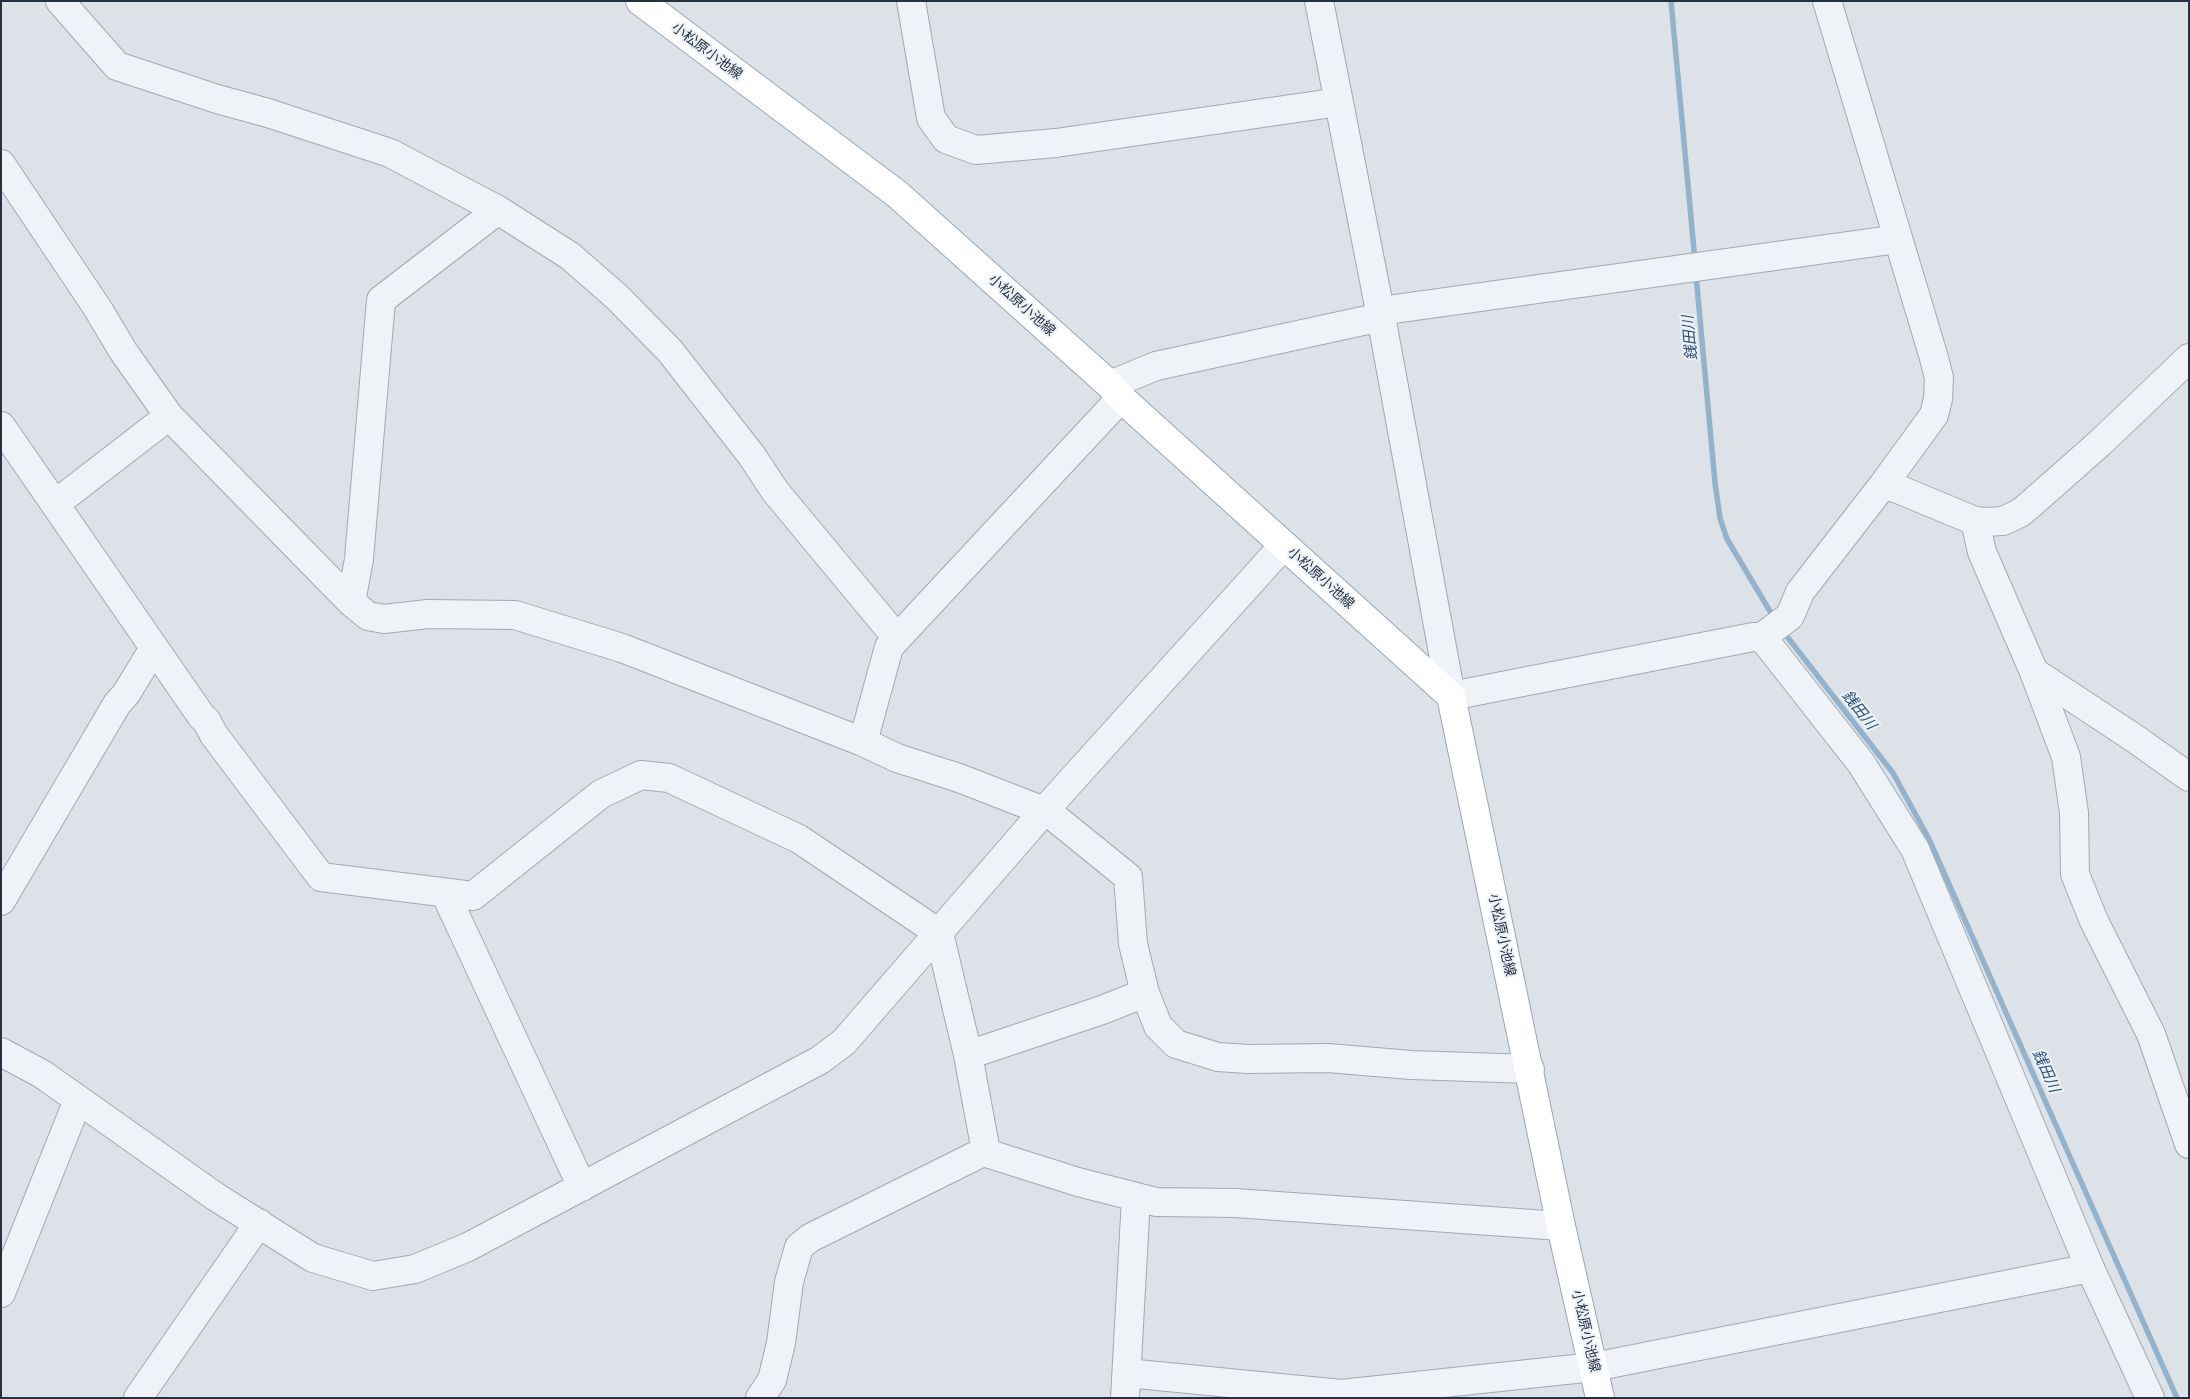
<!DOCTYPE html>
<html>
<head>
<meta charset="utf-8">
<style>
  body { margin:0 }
  #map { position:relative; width:2190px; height:1399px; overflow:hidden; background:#dce2e8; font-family:"Asap Condensed",sans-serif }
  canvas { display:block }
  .frame { position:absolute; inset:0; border:2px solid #253040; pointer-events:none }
</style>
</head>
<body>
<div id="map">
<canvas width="2190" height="1399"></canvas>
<div class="frame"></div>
</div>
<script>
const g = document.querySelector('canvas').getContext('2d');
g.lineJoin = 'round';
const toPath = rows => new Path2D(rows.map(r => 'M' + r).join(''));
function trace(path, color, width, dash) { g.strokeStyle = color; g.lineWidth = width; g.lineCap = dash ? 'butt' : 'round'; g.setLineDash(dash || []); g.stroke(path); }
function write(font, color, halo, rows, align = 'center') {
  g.font = font + ' "Asap Condensed","Noto Sans JP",sans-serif'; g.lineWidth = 4; g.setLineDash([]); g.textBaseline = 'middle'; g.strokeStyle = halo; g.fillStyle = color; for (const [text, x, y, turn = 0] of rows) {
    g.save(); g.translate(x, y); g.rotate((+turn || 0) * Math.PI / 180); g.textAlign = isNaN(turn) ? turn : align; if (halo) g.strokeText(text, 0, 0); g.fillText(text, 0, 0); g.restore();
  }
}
trace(toPath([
  [1671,1,1695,261],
  [1696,275,1715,483,1720,518,1727,539,1774,618],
  [1782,630,1893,773,1929,839,2177,1398]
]), '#94b2cc', 5.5);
const minor = toPath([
  [60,1,117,66,217,99,268,113,390,153,498,210,570,256,617,297,670,351,752,456,775,491,897,638],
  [911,1,931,118,946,139,976,150,1056,143,1339,102],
  [1319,1,1380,311,1451,696,1753,637,1762,637,1790,616,1800,592,1883,485,1934,415,1938,399,1939,378,1934,358,1827,1],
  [1,164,98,309,123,351,169,416,351,602,368,616,384,619,428,614,515,615,622,648,863,742,897,758,959,778,1044,811,1054,817,1128,877,1133,944,1145,993,1158,1026,1176,1044,1218,1057,1248,1059,1328,1058,1411,1065,1530,1069],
  [1380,311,1898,239],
  [1110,385,1156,366,1381,317],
  [1,426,202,717,206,720,214,735,321,877,473,896,601,794,641,775,669,778,799,839,939,933,968,1055,985,1146,983,1152],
  [1883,485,1898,489,1975,521,1986,522,2003,521,2020,513,2032,503,2101,442,2189,358],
  [55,504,169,416],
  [1975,521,1982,552,2034,672,2066,757,2074,813,2075,874,2094,921,2151,1034,2189,1144],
  [351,602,359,559,381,300,498,210],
  [2034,672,2134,738,2189,777],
  [863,742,889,647,1121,398],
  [445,893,582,1187],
  [1,901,117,704,126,694,154,648],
  [1,1052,42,1074,216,1197,313,1258,373,1276,415,1269,468,1247,820,1060,844,1042,1044,811,1284,545],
  [968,1055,1102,1010,1145,993],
  [2090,1268,2150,1398],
  [1,1293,78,1100],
  [1127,1373,1341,1394,1594,1367,2090,1268,1915,849,1861,763,1762,637],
  [138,1398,259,1223],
  [760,1398,772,1380,781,1343,789,1282,799,1247,810,1238,983,1152,1078,1182,1156,1202,1235,1203,1561,1226],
  [1125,1398,1136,1198]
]);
const major = toPath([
  [640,1,897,194,1110,385,1121,398,1451,696,1561,1226,1600,1398]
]);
trace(minor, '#a1a9b2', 30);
trace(major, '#9ba7b5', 30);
trace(minor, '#eff2f6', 28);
trace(major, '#fff', 28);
write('14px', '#253040', '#ecf1f6', [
  ["小松原小池線",707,51,37],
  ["小松原小池線",1022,305,42],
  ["小松原小池線",1321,578,42],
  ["小松原小池線",1502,935,78],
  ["小松原小池線",1586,1331,77]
]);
write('italic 15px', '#2b5277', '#ecf1f6', [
  ["銭田川",1690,338,-95],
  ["銭田川",1859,710,52],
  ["銭田川",2046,1071,66]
]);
</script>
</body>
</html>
